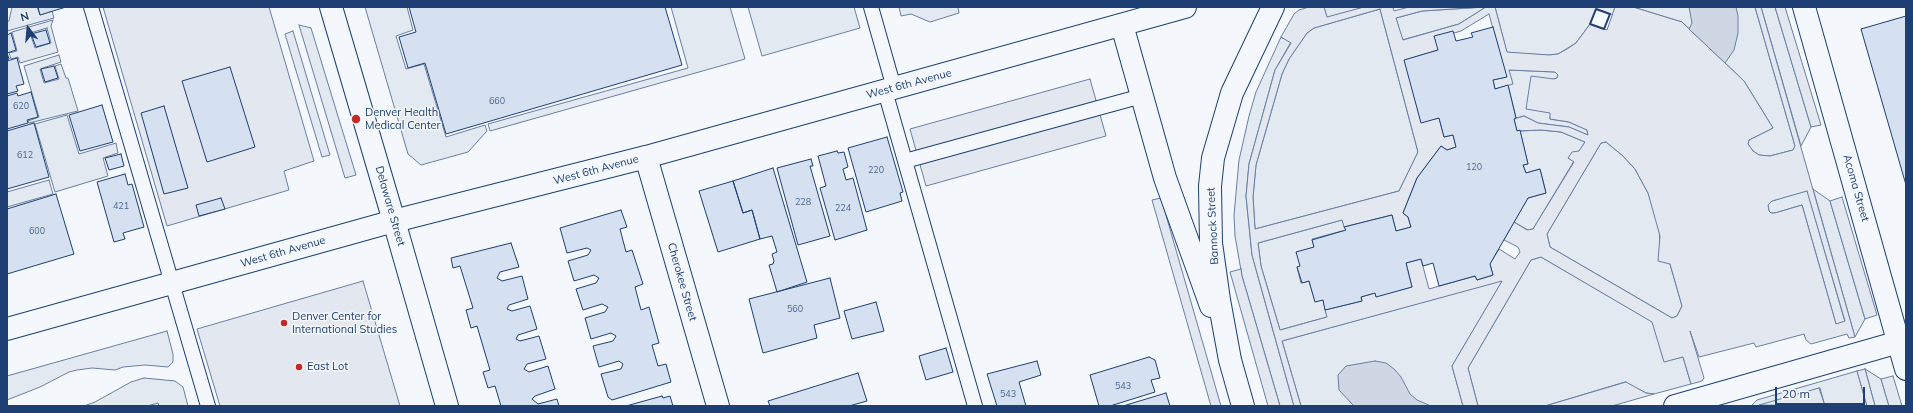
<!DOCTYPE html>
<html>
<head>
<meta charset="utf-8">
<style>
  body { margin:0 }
  #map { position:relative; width:1913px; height:413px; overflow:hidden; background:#f4f7fb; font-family:Mulish,sans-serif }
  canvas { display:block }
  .frame { position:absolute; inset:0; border:8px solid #1d3f73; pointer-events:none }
  .north { position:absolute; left:8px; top:8px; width:40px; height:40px; -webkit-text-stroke:3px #f4f7fb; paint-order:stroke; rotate:344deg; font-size:11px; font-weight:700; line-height:16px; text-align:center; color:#1d3f73 }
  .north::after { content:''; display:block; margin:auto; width:14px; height:18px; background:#1d3f73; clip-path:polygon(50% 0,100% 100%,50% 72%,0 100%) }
  .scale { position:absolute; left:1775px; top:387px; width:90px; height:18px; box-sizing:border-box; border:2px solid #1d3f73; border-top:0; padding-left:5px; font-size:12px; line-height:14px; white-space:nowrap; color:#1d3f73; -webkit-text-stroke:3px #f4f7fb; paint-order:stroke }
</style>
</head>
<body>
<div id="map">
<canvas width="1913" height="413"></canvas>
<div class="frame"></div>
<div class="north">N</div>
<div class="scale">20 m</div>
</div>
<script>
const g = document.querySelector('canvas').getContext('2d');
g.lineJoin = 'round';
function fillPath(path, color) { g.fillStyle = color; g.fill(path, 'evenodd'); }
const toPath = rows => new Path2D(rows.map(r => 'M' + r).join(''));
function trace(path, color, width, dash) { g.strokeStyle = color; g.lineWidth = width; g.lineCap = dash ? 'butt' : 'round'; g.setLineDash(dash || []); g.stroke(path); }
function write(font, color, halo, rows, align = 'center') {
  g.font = font + ' Mulish,sans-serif'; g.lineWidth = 3; g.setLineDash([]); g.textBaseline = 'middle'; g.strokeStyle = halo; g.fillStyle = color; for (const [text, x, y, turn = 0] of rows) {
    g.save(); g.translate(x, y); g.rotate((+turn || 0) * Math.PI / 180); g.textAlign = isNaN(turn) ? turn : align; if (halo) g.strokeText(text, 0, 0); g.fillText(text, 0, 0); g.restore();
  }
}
const green = toPath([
  [12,7,37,7,40,15,52,11,54,18,7,31,7,22,9,21,12,7],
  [365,7,407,7,413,30,396,36,406,69,424,64,446,137,485,125,487,131,468,152,421,165,408,154,365,7],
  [671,7,730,7,745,59,490,131,488,124,688,68,671,7],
  [748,7,854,7,860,28,762,56,748,7],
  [899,7,958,7,959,13,930,22,911,14,901,16,899,7],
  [1324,7,1364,7,1327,18,1324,7],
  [1486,7,1459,24,1402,40,1396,18,1422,11,1486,7],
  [1495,7,1615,7,1613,15,1596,9,1590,24,1576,43,1558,54,1549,55,1507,53,1495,7],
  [1633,7,1755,7,1795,146,1793,150,1770,156,1759,155,1753,151,1748,144,1749,140,1773,128,1744,81,1682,22,1633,7],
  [1761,7,1775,7,1811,127,1801,146,1761,7],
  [1380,9,1418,152,1399,191,1255,229,1253,197,1256,165,1282,74,1289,59,1307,33,1314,28,1380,9],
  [53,20,51,26,58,52,20,63,18,57,11,59,9,53,17,51,12,32,53,20],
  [47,28,51,43,35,48,30,33,47,28],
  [299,25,311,28,356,175,345,178,299,25],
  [293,31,330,155,322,157,285,34,293,31],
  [1281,37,1291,42,1275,70,1249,164,1246,196,1252,255,1294,406,1280,406,1242,276,1235,236,1234,215,1239,160,1249,116,1256,92,1281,37],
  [59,55,61,62,40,69,44,83,59,79,55,66,61,64,66,78,68,78,78,111,29,123,28,121,39,117,24,66,59,55],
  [1509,70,1555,72,1558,75,1557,78,1554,79,1550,119,1569,122,1587,130,1588,135,1569,127,1538,123,1524,116,1516,118,1508,85,1509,70],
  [67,115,79,154,116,143,118,153,103,158,108,176,55,192,35,124,67,115],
  [1541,130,1561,132,1585,142,1579,151,1568,158,1574,161,1533,229,1528,230,1514,222,1528,198,1546,193,1540,169,1526,173,1523,165,1528,164,1520,131,1541,130],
  [1606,142,1623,156,1635,169,1648,193,1659,226,1660,245,1670,264,1682,306,1677,316,1672,318,1550,247,1547,234,1601,143,1606,142],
  [49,180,53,194,7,207,7,192,49,180],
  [1813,189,1830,201,1865,319,1855,337,1813,189],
  [1807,190,1845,322,1836,324,1802,205,1775,213,1771,213,1769,211,1768,205,1772,201,1807,190],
  [1342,220,1346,230,1312,239,1314,247,1300,266,1297,267,1301,283,1309,281,1315,301,1323,300,1327,317,1280,330,1261,266,1258,243,1342,220],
  [1541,257,1653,322,1664,361,1683,357,1691,384,1654,394,1646,393,1625,382,1545,406,1478,406,1468,368,1531,260,1541,257],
  [1503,280,1452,366,1463,406,1301,406,1282,341,1503,280],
  [167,331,173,354,173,362,168,367,145,365,123,367,115,370,92,368,77,370,69,372,40,387,7,400,7,376,167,331],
  [1865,369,1881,379,1889,406,1875,406,1865,369],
  [1857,371,1867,406,1825,406,1820,388,1759,406,1751,406,1757,400,1857,371],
  [144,378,175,381,183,387,188,406,159,406,158,403,147,406,84,406,95,402,131,382,144,378]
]);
fillPath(green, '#e3e9f0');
trace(green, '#687fa3', 1);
const parking = toPath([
  [103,7,269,7,314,161,284,171,289,190,167,226,103,7],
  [1309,7,1324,7,1327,17,1364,7,1393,7,1394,11,1409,7,1483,7,1422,11,1396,18,1403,40,1459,24,1486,7,1495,7,1507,52,1549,55,1558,54,1567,49,1576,43,1590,24,1607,30,1615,7,1633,7,1682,22,1744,81,1773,128,1749,140,1748,144,1753,151,1759,155,1770,156,1793,150,1795,146,1755,7,1761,7,1855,337,1849,338,1847,334,1811,344,1806,340,1804,334,1756,347,1754,343,1699,357,1690,331,1704,378,1702,381,1691,384,1683,357,1664,362,1652,322,1541,257,1531,260,1468,368,1478,406,1463,406,1452,366,1502,281,1282,341,1301,406,1294,406,1252,255,1246,196,1249,164,1275,70,1291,43,1281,37,1294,14,1299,10,1309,7],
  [1380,9,1418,152,1399,191,1255,229,1253,197,1256,165,1282,74,1289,59,1307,33,1314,28,1380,9],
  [1489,14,1506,77,1493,80,1495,89,1513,84,1509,70,1555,72,1558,75,1557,78,1554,79,1531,76,1526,109,1550,113,1550,119,1569,122,1587,130,1588,135,1569,127,1538,123,1524,116,1514,119,1517,131,1541,130,1561,132,1585,142,1579,151,1572,152,1568,158,1574,162,1533,229,1527,230,1514,222,1504,240,1518,247,1520,252,1515,259,1499,249,1490,264,1493,275,1477,280,1475,276,1429,289,1421,259,1406,263,1412,287,1376,296,1375,293,1361,297,1362,301,1325,310,1327,317,1280,330,1261,266,1258,243,1342,220,1344,227,1392,215,1396,231,1411,227,1408,217,1403,213,1417,178,1441,146,1447,150,1456,147,1453,135,1444,137,1439,118,1421,122,1405,60,1438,50,1453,32,1454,33,1461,31,1489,14],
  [1606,142,1623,156,1635,169,1648,193,1660,236,1658,261,1670,264,1682,306,1677,316,1672,318,1550,247,1547,234,1601,143,1606,142],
  [1807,191,1845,321,1836,324,1802,205,1775,213,1771,213,1769,211,1768,205,1772,201,1807,191],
  [1775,7,1785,7,1821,125,1811,127,1775,7],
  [1090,79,1106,136,926,186,910,129,1090,79],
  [1842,197,1877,315,1865,319,1830,201,1842,197],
  [1161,198,1221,406,1211,406,1152,200,1161,198],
  [1241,269,1242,276,1280,406,1268,406,1232,279,1230,272,1241,269],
  [363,281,400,406,220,406,197,329,363,281],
  [1865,369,1875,406,1867,406,1857,371,1865,369],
  [1893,376,1902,406,1889,406,1881,379,1893,376],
  [1626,382,1646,393,1654,394,1612,406,1545,406,1626,382],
  [1819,388,1825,406,1759,405,1819,388]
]);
fillPath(parking, '#e3e8f0');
trace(parking, '#687fa3', 1);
const water = toPath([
  [1689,7,1736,7,1738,16,1738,33,1734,50,1725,63,1689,29,1692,23,1689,7],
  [1375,361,1386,363,1394,369,1401,377,1410,394,1417,400,1431,406,1354,406,1339,390,1338,375,1346,366,1375,361]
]);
fillPath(water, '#cfd7e4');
trace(water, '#687fa3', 1);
const building = toPath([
  [38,7,66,7,40,15,38,7],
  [409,7,665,7,682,65,446,134,425,63,408,68,399,37,416,32,409,7],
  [1906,16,1906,185,1861,29,1906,16],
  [1493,27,1507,77,1493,80,1495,89,1508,85,1516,118,1514,119,1517,131,1520,130,1528,164,1523,165,1526,173,1540,169,1546,193,1528,198,1490,264,1493,275,1477,280,1475,276,1439,286,1433,263,1423,266,1421,259,1406,263,1412,287,1376,297,1375,293,1361,297,1362,301,1325,310,1323,300,1315,302,1309,281,1302,283,1297,267,1300,266,1296,252,1314,247,1312,240,1346,230,1344,227,1392,215,1396,231,1411,227,1408,217,1403,213,1417,178,1441,146,1447,150,1456,147,1453,135,1444,137,1439,118,1421,123,1404,60,1438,50,1434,36,1453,31,1456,41,1473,37,1471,33,1493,27],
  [46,30,50,43,36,47,31,34,46,30],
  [11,33,16,50,7,53,9,59,7,60,7,35,11,33],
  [17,58,24,84,16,86,18,91,7,94,7,61,17,58],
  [54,66,58,78,45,82,41,69,54,66],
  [230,67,255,147,207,162,182,81,230,67],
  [31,92,38,117,27,120,28,123,7,129,7,96,17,93,18,96,31,92],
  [102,105,113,142,80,151,69,115,102,105],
  [164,106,188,188,164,194,141,113,164,106],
  [34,123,49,177,7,189,7,131,34,123],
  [887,137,903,192,900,193,902,201,866,212,848,148,887,137],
  [837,151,838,153,844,152,848,167,843,169,846,180,853,178,867,230,835,240,820,188,826,186,818,156,837,151],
  [121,154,124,166,109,170,105,158,121,154],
  [811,159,813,166,810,166,830,236,798,245,777,168,811,159],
  [773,168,807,282,777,292,769,265,773,264,774,261,772,254,777,252,772,236,760,239,752,210,743,213,733,181,773,168],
  [125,174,128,185,132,184,144,227,123,233,125,239,114,242,97,182,125,174],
  [733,181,743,213,752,210,760,239,718,252,699,191,733,181],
  [56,194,74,254,7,274,7,209,56,194],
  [221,198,225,209,199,216,196,205,221,198],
  [621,210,627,227,620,229,626,252,632,250,643,284,635,287,641,310,649,307,659,343,652,345,658,366,666,364,671,382,612,400,608,397,601,374,621,369,623,364,619,361,599,367,593,346,613,341,616,336,611,333,591,339,585,318,605,312,608,307,602,304,583,310,576,289,596,283,599,278,594,275,574,281,568,261,588,255,591,250,587,248,567,253,560,228,621,210],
  [511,243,519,267,500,272,497,278,502,281,522,276,528,299,509,305,507,309,512,311,530,306,537,329,518,335,516,339,520,341,539,336,546,359,527,364,524,369,529,372,548,366,555,389,535,396,532,399,538,404,557,399,559,406,501,406,495,386,488,388,483,372,490,370,477,326,471,328,466,310,473,308,460,266,453,268,451,258,511,243],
  [830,278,840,318,814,325,817,338,763,353,749,299,830,278],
  [876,302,884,331,852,339,844,311,876,302],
  [946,348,953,372,926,380,919,356,946,348],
  [1149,357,1155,360,1160,378,1151,380,1155,392,1110,406,1099,406,1090,375,1149,357],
  [1037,361,1041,375,1019,382,1026,406,997,406,987,374,1037,361],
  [858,373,867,401,849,406,770,406,768,401,858,373],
  [1166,393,1170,406,1123,406,1166,393],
  [662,396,663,398,670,396,673,406,626,406,662,396]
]);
fillPath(building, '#d5e0f0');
trace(building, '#1d3f73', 1);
const lane = toPath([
  [91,7,208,406],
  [871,7,894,88],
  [885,91,975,406],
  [905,161,1142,96]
]);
const street = toPath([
  [1804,7,1906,369],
  [646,157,718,406],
  [394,221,447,406],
  [1675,406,1899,342]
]);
const secondary = toPath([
  [331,7,394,221],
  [1122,25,1165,178,1211,306],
  [1243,406,1230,360,1219,300,1211,243,1210,186,1213,158,1232,93,1273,7]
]);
const primary = toPath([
  [7,329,394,221,646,157,1185,7]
]);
trace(lane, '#1d3f73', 16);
trace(street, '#1d3f73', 24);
trace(secondary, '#1d3f73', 24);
trace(primary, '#1d3f73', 24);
trace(lane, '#f4f7fb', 14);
trace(street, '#f4f7fb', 22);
trace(secondary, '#f4f7fb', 22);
trace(primary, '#f4f7fb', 22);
trace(toPath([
  [1596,9,1610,14,1604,29,1590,24,1596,9]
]), '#1d3f73', 2);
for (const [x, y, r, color] of [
  [356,119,5,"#c62828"],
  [284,323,4,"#c62828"],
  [299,367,4,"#c62828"]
]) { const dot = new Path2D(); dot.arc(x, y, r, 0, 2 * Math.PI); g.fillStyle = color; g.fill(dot); trace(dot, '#f4f7fb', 1.5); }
write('9px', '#4b6792', null, [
  ["660",497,101],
  ["620",21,106],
  ["612",25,155],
  ["120",1474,167],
  ["220",876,170],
  ["228",803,202],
  ["421",121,206],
  ["224",843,208],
  ["600",37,231],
  ["560",795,309],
  ["543",1123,386],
  ["543",1008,394]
]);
write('11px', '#1d3f73', '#f4f7fb', [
  ["West 6th Avenue",909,84,-15],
  ["West 6th Avenue",596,170,-15],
  ["Acoma Street",1856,188,74],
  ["Delaware Street",390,206,74],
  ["Bannock Street",1213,226,-93],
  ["West 6th Avenue",283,252,-16],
  ["Cherokee Street",682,282,74]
]);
write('11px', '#1d3f73', '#f4f7fb', [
  ["Denver Health",365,113],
  ["Medical Center",365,126],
  ["Denver Center for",292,317],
  ["International Studies",292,330],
  ["East Lot",307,367]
], 'left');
</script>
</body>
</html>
